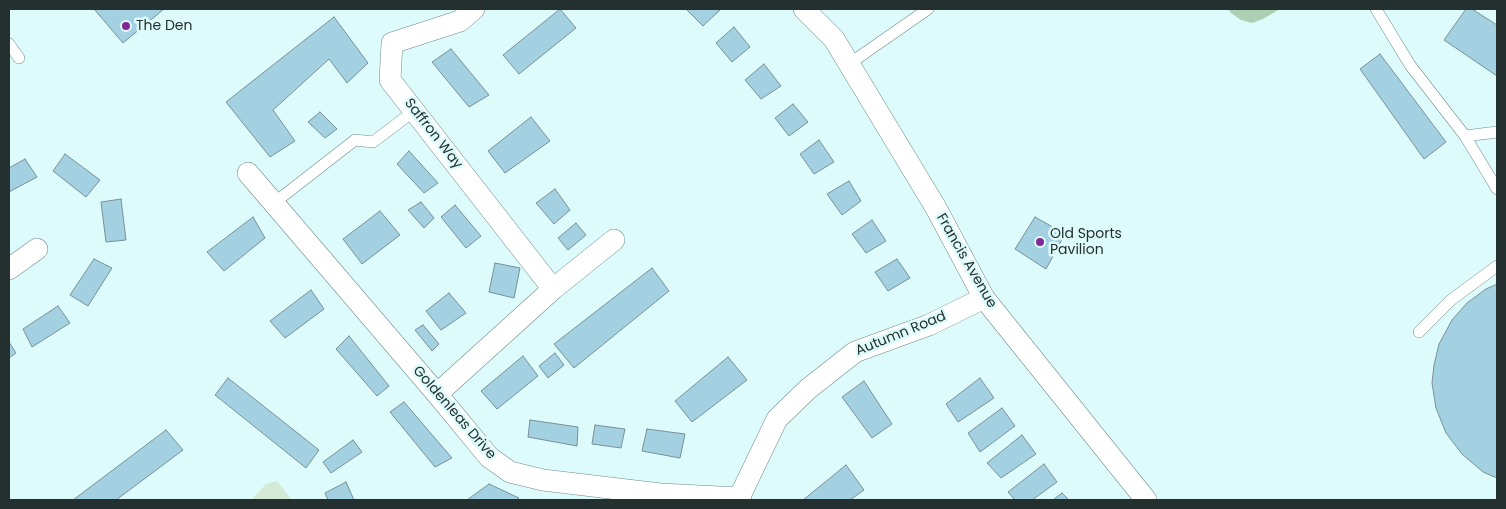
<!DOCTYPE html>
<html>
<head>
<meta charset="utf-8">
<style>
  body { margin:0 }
  #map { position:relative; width:1506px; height:509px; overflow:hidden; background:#defbfb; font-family:Poppins,sans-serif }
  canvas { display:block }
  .frame { position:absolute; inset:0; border:10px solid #242f2f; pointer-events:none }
</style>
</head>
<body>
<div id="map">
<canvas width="1506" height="509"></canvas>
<div class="frame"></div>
</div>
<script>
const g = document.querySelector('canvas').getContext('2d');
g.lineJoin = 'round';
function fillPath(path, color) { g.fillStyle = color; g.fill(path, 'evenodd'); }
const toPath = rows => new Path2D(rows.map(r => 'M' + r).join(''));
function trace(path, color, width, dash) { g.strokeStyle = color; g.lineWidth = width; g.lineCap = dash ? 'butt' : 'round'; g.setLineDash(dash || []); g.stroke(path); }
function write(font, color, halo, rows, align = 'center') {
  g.font = font + ' Poppins,sans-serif'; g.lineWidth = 5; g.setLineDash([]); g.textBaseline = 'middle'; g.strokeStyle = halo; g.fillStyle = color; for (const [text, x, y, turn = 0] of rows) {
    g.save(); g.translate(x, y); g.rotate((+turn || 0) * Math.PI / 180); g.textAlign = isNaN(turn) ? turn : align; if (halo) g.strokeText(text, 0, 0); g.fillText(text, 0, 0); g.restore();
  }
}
fillPath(toPath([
  [277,481,292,500,251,500,266,484]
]), '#d2ead6');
fillPath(toPath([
  [1228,9,1280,9,1263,19,1252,23,1241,20,1231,13]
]), '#adcfb3');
const building = toPath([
  [94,9,164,9,123,43,94,9],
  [560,9,576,28,519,74,503,55,560,9],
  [686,9,719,9,720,10,703,26,686,9],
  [1466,9,1472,9,1497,25,1497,76,1444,40,1466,9],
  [334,17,368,63,347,83,329,59,273,110,295,141,270,157,226,102,334,17],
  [734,27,750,47,732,62,716,43,734,27],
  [451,49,489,95,469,107,432,62,451,49],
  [1380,54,1446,142,1424,159,1360,69,1380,54],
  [764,64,781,86,761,99,745,80,764,64],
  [793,104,808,122,789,136,775,118,793,104],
  [320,112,337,129,325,138,308,122,320,112],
  [531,117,550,141,505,173,488,151,531,117],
  [819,140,834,162,814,174,800,154,819,140],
  [409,151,438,183,424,193,397,164,409,151],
  [65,154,100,180,86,197,53,171,65,154],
  [25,159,37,177,9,192,9,168,25,159],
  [849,181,861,201,842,215,827,194,849,181],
  [555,189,570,210,554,224,536,203,555,189],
  [121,199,126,240,106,242,101,202,121,199],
  [421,202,434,218,424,228,408,210,421,202],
  [455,205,481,236,466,248,441,217,455,205],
  [380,211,400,235,362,264,343,239,380,211],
  [253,217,265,238,224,271,207,252,253,217],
  [1035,217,1065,234,1046,269,1015,249,1035,217],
  [872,220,886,241,866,253,852,234,872,220],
  [576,223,586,235,568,250,558,238,576,223],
  [94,259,112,268,88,306,70,295,94,259],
  [897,259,910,278,888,291,875,272,897,259],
  [495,263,520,268,514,298,489,292,495,263],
  [652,268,669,291,574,368,554,344,652,268],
  [1497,284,1497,478,1483,472,1462,454,1446,433,1436,408,1432,383,1434,365,1439,344,1452,320,1467,303,1486,289,1497,284],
  [311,290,324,309,285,338,270,321,311,290],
  [449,293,466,313,441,330,426,311,449,293],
  [58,306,70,323,32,347,23,329,58,306],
  [423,325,439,344,432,351,415,330,423,325],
  [349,336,389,386,377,396,336,349,349,336],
  [9,342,16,353,9,358,9,342],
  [555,353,564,365,548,378,539,366,555,353],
  [523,356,538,376,497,409,481,391,523,356],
  [728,357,747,380,692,422,675,401,728,357],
  [228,378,319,450,306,468,215,395,228,378],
  [980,378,994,398,958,422,946,404,980,378],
  [864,381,892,424,872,438,842,397,864,381],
  [404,402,452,458,435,467,390,412,404,402],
  [1002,408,1015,426,980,452,968,433,1002,408],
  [530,420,578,427,577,446,528,437,530,420],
  [595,425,625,429,621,448,592,444,595,425],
  [647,429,685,434,680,458,642,451,647,429],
  [166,430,183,450,116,500,73,500,166,430],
  [1022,435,1036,454,1001,478,987,463,1022,435],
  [353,440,362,452,331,473,323,462,353,440],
  [1044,464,1057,482,1032,500,1015,500,1008,492,1044,464],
  [846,465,864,490,850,500,803,500,846,465],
  [346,482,354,500,328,500,325,493,346,482],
  [489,484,519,498,516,500,467,500,489,484],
  [1062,493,1069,500,1053,500,1062,493]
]);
fillPath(building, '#a3d1e1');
trace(building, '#789098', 1);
const service = toPath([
  [1376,9,1410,65,1465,136,1497,132],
  [9,44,19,58],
  [849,64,928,9],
  [1465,136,1497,189],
  [274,203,355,140,373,142,414,111],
  [1419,332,1451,300,1497,266]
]);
const minor = toPath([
  [474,9,460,21,392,43,390,80,553,289],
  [804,9,834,39,936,208,984,298,1146,500],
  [248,173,437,394,489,457,510,472,543,480,660,494,739,498,741,500],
  [9,269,37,249],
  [437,394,553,289,614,240],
  [739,498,777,419,808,389,855,352,929,325,984,298]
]);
trace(service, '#6f898a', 12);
trace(minor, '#6f898a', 22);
trace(service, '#fff', 11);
trace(minor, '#fff', 21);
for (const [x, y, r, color] of [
  [126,26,5,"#7f2896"],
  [1040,242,5,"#7f2896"]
]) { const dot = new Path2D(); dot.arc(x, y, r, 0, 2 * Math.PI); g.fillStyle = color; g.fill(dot); trace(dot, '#defbfb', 2); }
write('14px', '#242f2f', '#defbfb', [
  ["The Den",136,26],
  ["Old Sports",1050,234],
  ["Pavilion",1050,250]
], 'left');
write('14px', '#242f2f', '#defbfb', [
  ["Saffron Way",433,134,52],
  ["Francis Avenue",966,261,60],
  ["Autumn Road",901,334,-22],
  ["Goldenleas Drive",454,413,49]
]);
</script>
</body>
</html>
